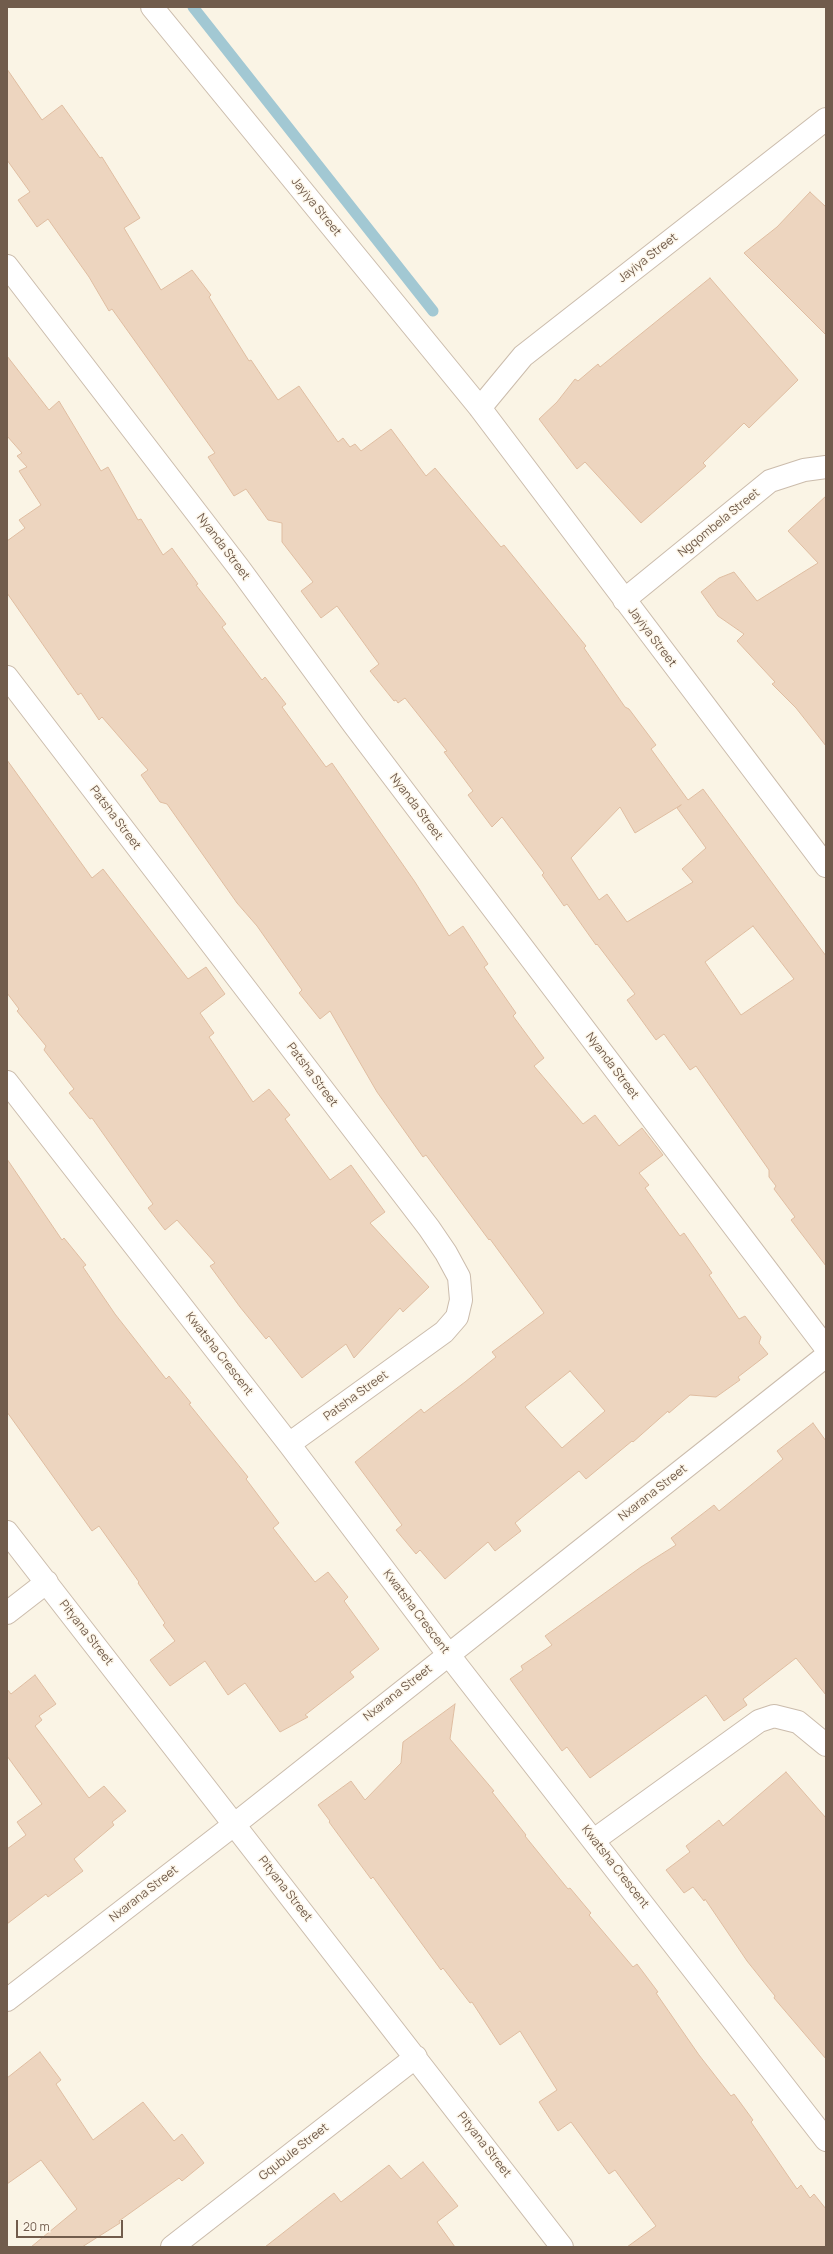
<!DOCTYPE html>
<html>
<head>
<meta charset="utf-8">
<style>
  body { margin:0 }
  #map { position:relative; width:833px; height:2254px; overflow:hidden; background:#faf4e5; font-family:Manrope,sans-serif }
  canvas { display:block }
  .frame { position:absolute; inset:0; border:8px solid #715c4c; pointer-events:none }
  .scale { position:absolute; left:16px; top:2220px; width:107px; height:18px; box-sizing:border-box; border:2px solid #715c4c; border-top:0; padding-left:5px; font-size:12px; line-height:14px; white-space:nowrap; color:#715c4c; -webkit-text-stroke:3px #fdf7eb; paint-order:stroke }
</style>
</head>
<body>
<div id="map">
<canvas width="833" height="2254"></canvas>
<div class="frame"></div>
<div class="scale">20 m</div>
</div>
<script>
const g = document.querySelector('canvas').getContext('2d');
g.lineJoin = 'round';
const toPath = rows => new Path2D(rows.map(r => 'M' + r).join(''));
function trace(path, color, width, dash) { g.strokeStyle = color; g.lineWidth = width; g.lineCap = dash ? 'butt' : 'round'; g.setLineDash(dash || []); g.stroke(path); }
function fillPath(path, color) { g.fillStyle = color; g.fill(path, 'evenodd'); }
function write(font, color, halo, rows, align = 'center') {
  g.font = font + ' Manrope,sans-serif'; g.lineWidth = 3; g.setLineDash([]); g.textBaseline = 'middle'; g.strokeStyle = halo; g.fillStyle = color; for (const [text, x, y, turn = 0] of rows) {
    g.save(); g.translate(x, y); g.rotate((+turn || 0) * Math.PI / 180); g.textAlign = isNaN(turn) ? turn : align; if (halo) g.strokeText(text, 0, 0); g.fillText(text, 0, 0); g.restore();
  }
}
trace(toPath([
  [193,7,433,311]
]), '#a2c8d3', 11);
const building = toPath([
  [7,69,42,120,62,105,100,158,102,157,140,218,124,228,161,290,192,270,211,295,209,297,249,361,251,360,278,400,299,386,338,442,343,438,350,447,355,444,361,451,391,429,426,476,435,468,501,547,504,545,586,646,584,648,625,707,629,709,656,745,651,749,688,800,703,789,826,956,826,1266,791,1220,795,1217,774,1189,776,1186,769,1177,769,1170,696,1066,690,1070,664,1034,656,1040,627,1000,635,994,597,944,596,945,567,904,564,906,542,875,544,873,502,817,492,827,468,795,473,791,444,752,447,751,405,698,398,703,396,700,394,701,370,671,379,664,337,606,321,618,301,591,313,582,282,542,282,523,268,520,246,489,234,496,208,457,215,453,112,309,109,311,89,277,48,219,37,227,18,200,30,192,7,160,7,69],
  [681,805,677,808,706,848,682,869,693,882,627,922,607,894,599,900,571,858,620,807,635,833,681,805],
  [753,926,794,979,741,1015,705,962,753,926],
  [810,192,826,207,826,335,744,253,777,227,810,192],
  [710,278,798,380,749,428,744,423,703,463,706,466,641,523,585,462,577,469,539,419,557,402,575,379,578,381,598,364,600,367,710,278],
  [7,356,49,410,59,401,101,471,108,467,138,520,141,519,163,555,172,548,198,584,196,585,226,624,222,627,262,680,265,677,286,704,282,707,326,767,332,763,415,882,449,936,463,926,488,964,484,967,516,1013,513,1016,544,1058,534,1066,583,1124,595,1115,619,1146,642,1128,663,1155,639,1173,649,1185,645,1188,680,1236,684,1233,712,1273,709,1275,739,1319,745,1316,761,1337,759,1343,768,1354,738,1377,740,1380,716,1397,690,1395,669,1413,668,1411,633,1442,632,1441,586,1479,579,1471,515,1523,521,1531,495,1551,488,1542,445,1579,420,1550,416,1554,396,1530,402,1525,355,1462,421,1409,424,1413,465,1382,496,1357,492,1352,544,1313,490,1239,489,1240,426,1155,423,1157,377,1092,330,1011,320,1019,299,993,302,990,257,926,237,903,167,804,160,802,141,775,148,770,102,717,99,720,81,693,78,695,7,593,7,541,25,528,19,520,41,505,19,471,27,467,17,456,22,453,7,436,7,356],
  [570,1371,605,1411,562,1448,525,1407,570,1371],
  [826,496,826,746,796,708,772,684,775,682,737,641,744,634,718,616,701,592,719,578,734,572,757,601,818,563,788,531,826,496],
  [7,760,92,878,103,869,188,979,206,967,225,994,200,1013,214,1033,209,1037,253,1102,269,1089,290,1115,285,1119,330,1180,351,1165,385,1212,370,1223,429,1287,403,1312,400,1308,354,1358,346,1344,302,1378,269,1336,266,1339,240,1307,210,1266,215,1263,177,1220,165,1230,148,1208,153,1204,92,1118,90,1119,69,1093,74,1089,44,1050,46,1046,17,1011,19,1009,7,993,7,760],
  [7,1159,62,1240,64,1238,86,1265,83,1267,115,1314,166,1379,169,1376,191,1403,189,1404,248,1477,246,1479,279,1523,273,1528,315,1582,328,1572,348,1597,344,1601,379,1649,350,1672,354,1677,305,1715,308,1717,280,1732,245,1683,228,1695,205,1661,170,1686,150,1660,175,1641,163,1625,165,1623,138,1583,139,1582,99,1526,92,1531,7,1412,7,1159],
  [813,1423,826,1441,826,1695,796,1658,743,1699,747,1705,724,1721,706,1695,590,1778,567,1747,562,1751,510,1679,523,1670,521,1666,552,1645,545,1636,641,1567,676,1545,671,1538,714,1505,719,1511,783,1459,777,1451,813,1423],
  [35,1675,56,1704,39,1716,42,1720,35,1726,89,1798,104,1786,126,1811,112,1822,114,1825,74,1859,83,1871,48,1897,46,1894,7,1924,7,1849,26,1835,17,1822,42,1804,7,1756,7,1689,11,1694,35,1675],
  [455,1704,450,1739,494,1791,492,1792,526,1835,525,1836,568,1889,570,1888,591,1913,589,1915,633,1967,637,1964,658,1992,656,1993,699,2055,731,2096,734,2094,753,2120,751,2122,797,2189,801,2185,810,2198,814,2194,826,2209,826,2247,627,2247,656,2226,615,2170,609,2174,571,2122,558,2131,539,2102,557,2090,520,2031,500,2045,472,2002,470,2003,443,1968,441,1970,373,1877,371,1879,329,1822,330,1821,318,1805,351,1781,365,1800,401,1763,403,1742,455,1704],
  [786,1772,826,1818,826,2059,774,1998,775,1996,747,1961,705,1899,704,1901,693,1887,684,1893,666,1870,690,1852,686,1846,719,1820,723,1826,786,1772],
  [40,2052,61,2080,56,2084,93,2140,143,2102,174,2141,182,2134,204,2163,182,2181,179,2178,119,2221,120,2223,82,2247,31,2247,77,2209,41,2160,7,2184,7,2078,40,2052],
  [423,2162,458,2206,437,2222,455,2247,265,2247,334,2193,341,2202,389,2165,401,2179,423,2162]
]);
fillPath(building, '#edd5bf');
trace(building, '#dfbda1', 1);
const street = toPath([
  [152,7,480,408,826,866],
  [7,266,239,568,354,725,826,1348],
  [480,408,523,356,826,119],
  [624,600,770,481,804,470,826,467],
  [7,677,429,1228,446,1253,459,1277,461,1300,457,1317,444,1332,289,1444],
  [7,1082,289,1444,448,1654,826,2140],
  [7,1532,562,2247],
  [7,1613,47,1582],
  [594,1840,759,1721,774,1716,798,1722,826,1745],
  [7,2000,235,1824,826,1356],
  [172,2247,416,2057]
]);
trace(street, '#cbbcac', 24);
trace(street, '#fff', 22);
write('12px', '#715c4c', '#fdf7eb', [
  ["Jayiya Street",316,207,51],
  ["Jayiya Street",648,258,-38],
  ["Ngqombela Street",719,523,-39],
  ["Nyanda Street",223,547,53],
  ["Jayiya Street",652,637,53],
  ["Nyanda Street",416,807,53],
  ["Patsha Street",115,818,53],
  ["Nyanda Street",612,1066,53],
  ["Patsha Street",312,1075,53],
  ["Kwatsha Crescent",219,1354,52],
  ["Patsha Street",356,1396,-36],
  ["Nxarana Street",653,1493,-38],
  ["Kwatsha Crescent",416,1612,53],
  ["Pityana Street",86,1633,52],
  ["Nxarana Street",398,1693,-38],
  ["Kwatsha Crescent",615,1867,52],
  ["Pityana Street",285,1889,52],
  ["Nxarana Street",144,1894,-38],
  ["Pityana Street",484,2145,52],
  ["Gqubule Street",294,2152,-38]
]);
</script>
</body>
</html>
